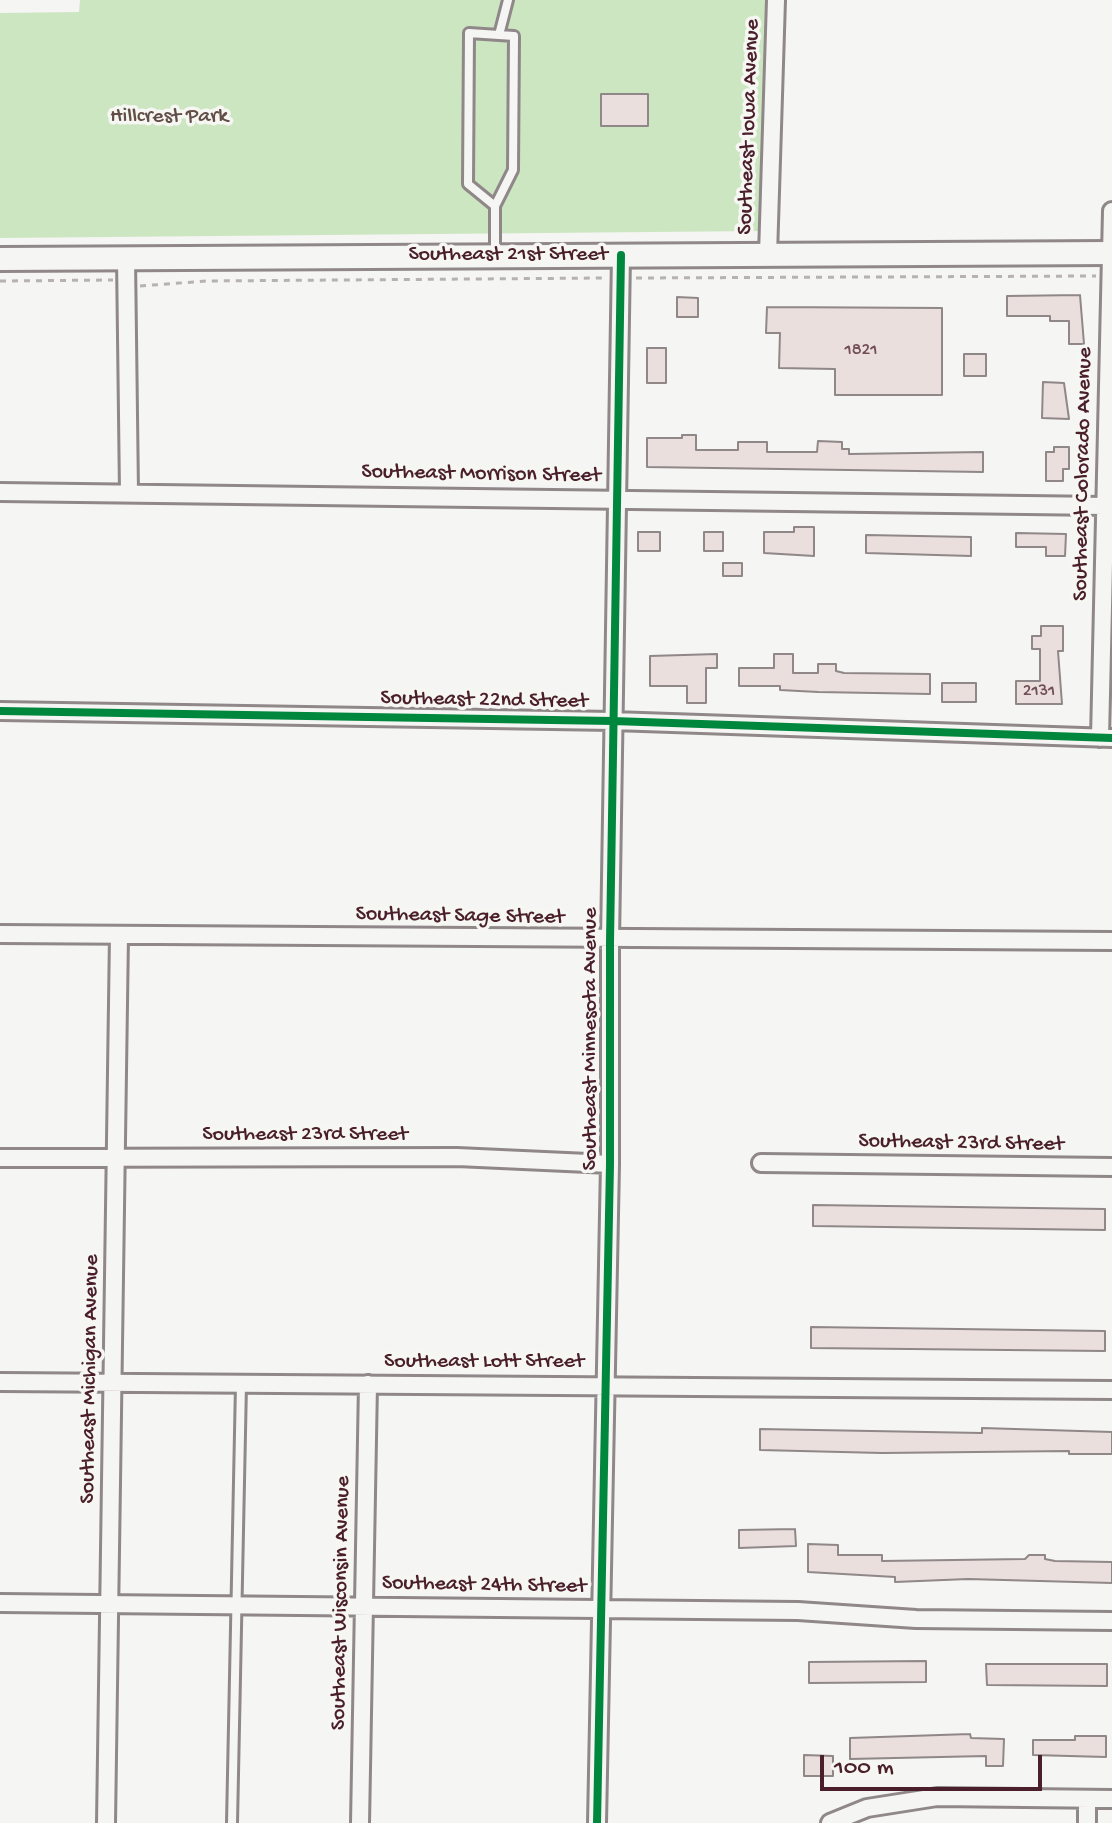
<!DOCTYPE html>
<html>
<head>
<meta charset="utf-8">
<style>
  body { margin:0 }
  #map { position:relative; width:1112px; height:1823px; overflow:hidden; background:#f5f5f3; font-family:"Gochi Hand",sans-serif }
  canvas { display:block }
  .scale { position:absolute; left:820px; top:1755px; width:222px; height:36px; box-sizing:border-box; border:4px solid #4a1f2b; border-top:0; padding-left:10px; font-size:24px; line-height:28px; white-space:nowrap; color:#4a1f2b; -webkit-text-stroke:6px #f6f6f2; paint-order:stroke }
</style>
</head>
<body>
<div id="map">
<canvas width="1112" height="1823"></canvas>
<div class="scale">100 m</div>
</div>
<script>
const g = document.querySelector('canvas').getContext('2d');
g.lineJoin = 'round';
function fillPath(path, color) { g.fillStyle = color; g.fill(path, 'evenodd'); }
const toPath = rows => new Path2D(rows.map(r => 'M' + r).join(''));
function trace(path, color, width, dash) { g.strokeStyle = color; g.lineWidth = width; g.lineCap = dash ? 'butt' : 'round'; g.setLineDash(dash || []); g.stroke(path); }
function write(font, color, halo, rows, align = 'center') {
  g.font = font + ' "Gochi Hand",sans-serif'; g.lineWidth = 7; g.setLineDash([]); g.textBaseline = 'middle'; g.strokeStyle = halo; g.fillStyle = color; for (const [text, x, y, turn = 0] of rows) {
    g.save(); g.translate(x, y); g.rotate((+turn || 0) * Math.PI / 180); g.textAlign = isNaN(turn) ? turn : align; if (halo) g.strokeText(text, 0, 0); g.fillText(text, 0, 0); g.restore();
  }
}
fillPath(toPath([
  [80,0,768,0,762,231,0,238,0,13,79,12]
]), '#cde6c2');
const building = toPath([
  [601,94,648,94,648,126,601,126,601,94],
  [1080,295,1084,344,1069,344,1069,321,1050,321,1050,316,1007,316,1007,296,1080,295],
  [677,297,698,298,698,317,677,317,677,297],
  [767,307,942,308,942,395,835,395,835,369,779,368,780,333,766,333,767,307],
  [647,348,666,348,666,383,647,383,647,348],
  [964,354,986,354,986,376,964,376,964,354],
  [1043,382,1064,383,1069,419,1042,418,1043,382],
  [682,435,696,435,696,450,738,450,738,442,767,442,767,452,817,452,818,441,842,442,842,449,849,449,849,454,983,452,983,472,647,467,647,438,682,438,682,435],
  [1054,447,1069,447,1069,469,1063,469,1063,481,1046,481,1046,452,1054,452,1054,447],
  [794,527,814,527,814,556,764,553,764,532,794,532,794,527],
  [638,532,660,532,660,551,638,551,638,532],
  [704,532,723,532,723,551,704,551,704,532],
  [1016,533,1066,534,1065,556,1046,556,1046,547,1016,547,1016,533],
  [866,535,971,537,971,556,866,553,866,535],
  [723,563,742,563,742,576,723,576,723,563],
  [1041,626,1063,626,1063,651,1058,651,1062,704,1016,704,1016,681,1040,681,1040,649,1032,649,1032,636,1041,636,1041,626],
  [717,654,717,668,706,668,706,703,687,703,687,686,650,686,650,656,717,654],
  [774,654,793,654,793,673,818,673,818,664,836,664,836,671,844,673,930,674,930,694,818,692,780,690,780,686,739,686,739,668,774,668,774,654],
  [942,683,976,683,976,702,942,702,942,683],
  [813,1205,1105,1209,1105,1230,813,1226,813,1205],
  [811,1327,1105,1331,1105,1351,811,1348,811,1327],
  [982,1428,1112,1432,1112,1454,1069,1454,1069,1451,882,1453,760,1450,760,1429,982,1433,982,1428],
  [795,1529,796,1546,739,1548,739,1530,795,1529],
  [808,1544,838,1545,838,1555,882,1555,882,1561,1025,1559,1029,1555,1045,1555,1045,1559,1055,1561,1112,1562,1112,1583,968,1579,895,1582,895,1577,808,1572,808,1544],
  [926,1661,926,1682,809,1683,809,1662,926,1661],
  [986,1664,1107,1664,1107,1686,987,1685,986,1664],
  [970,1734,971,1738,1004,1739,1003,1766,986,1766,986,1756,850,1759,850,1738,970,1734],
  [1075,1736,1106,1736,1106,1757,1033,1755,1033,1740,1075,1740,1075,1736],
  [804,1755,833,1756,833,1776,804,1776,804,1755]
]);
fillPath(building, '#ebdfdd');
trace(building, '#8f8788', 2);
const lane = toPath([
  [499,35,508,0],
  [495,206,513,170,514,36,469,33,468,184,495,206,495,255],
  [232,1823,241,1384]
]);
const street = toPath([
  [768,255,776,0],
  [126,258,129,493],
  [0,492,1105,506],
  [0,711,613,721,1112,738],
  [1100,738,1112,211],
  [0,934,1112,941],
  [0,1158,457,1157,610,1164],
  [761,1163,1112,1167],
  [0,1382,1112,1390],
  [0,1603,798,1611,916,1619,1112,1621],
  [106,1823,119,935],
  [360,1823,368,1384],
  [597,1823,610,1164,610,941,621,255],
  [830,1823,867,1808,937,1797,1112,1799],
  [1087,1823,1087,1799]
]);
const secondary = toPath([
  [0,259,1112,253]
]);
trace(lane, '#8f8788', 14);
trace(street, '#8f8788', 22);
trace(secondary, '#8f8788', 28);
trace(toPath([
  [636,278,1096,276],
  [0,281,113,280],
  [140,286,207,281,604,278]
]), '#b6b2b2', 3, [6, 6]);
trace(lane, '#f5f5f3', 8);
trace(street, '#f5f5f3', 16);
trace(secondary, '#f5f5f3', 22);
trace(toPath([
  [0,711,613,721,1112,738],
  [597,1823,610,1164,610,941,621,255]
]), '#00873e', 8);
write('18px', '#724f58', null, [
  ["1821",861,351],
  ["2131",1039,692]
]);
write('22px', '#624e46', '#f6f6f2', [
  ["Hillcrest Park",169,118]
]);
write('22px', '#4a1f2b', '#f6f6f2', [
  ["Southeast Iowa Avenue",750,127,-88],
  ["Southeast 21st Street",508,256],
  ["Southeast Colorado Avenue",1084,474,-89],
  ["Southeast Morrison Street",481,475,1],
  ["Southeast 22nd Street",484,701,1],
  ["Southeast Sage Street",460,917,1],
  ["Southeast Minnesota Avenue",592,1039,-90],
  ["Southeast 23rd Street",305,1136],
  ["Southeast 23rd Street",961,1144,1],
  ["Southeast Lott Street",484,1363],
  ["Southeast Michigan Avenue",91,1379,-89],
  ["Southeast 24th Street",484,1586,1],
  ["Southeast Wisconsin Avenue",342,1603,-89]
]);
</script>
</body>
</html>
